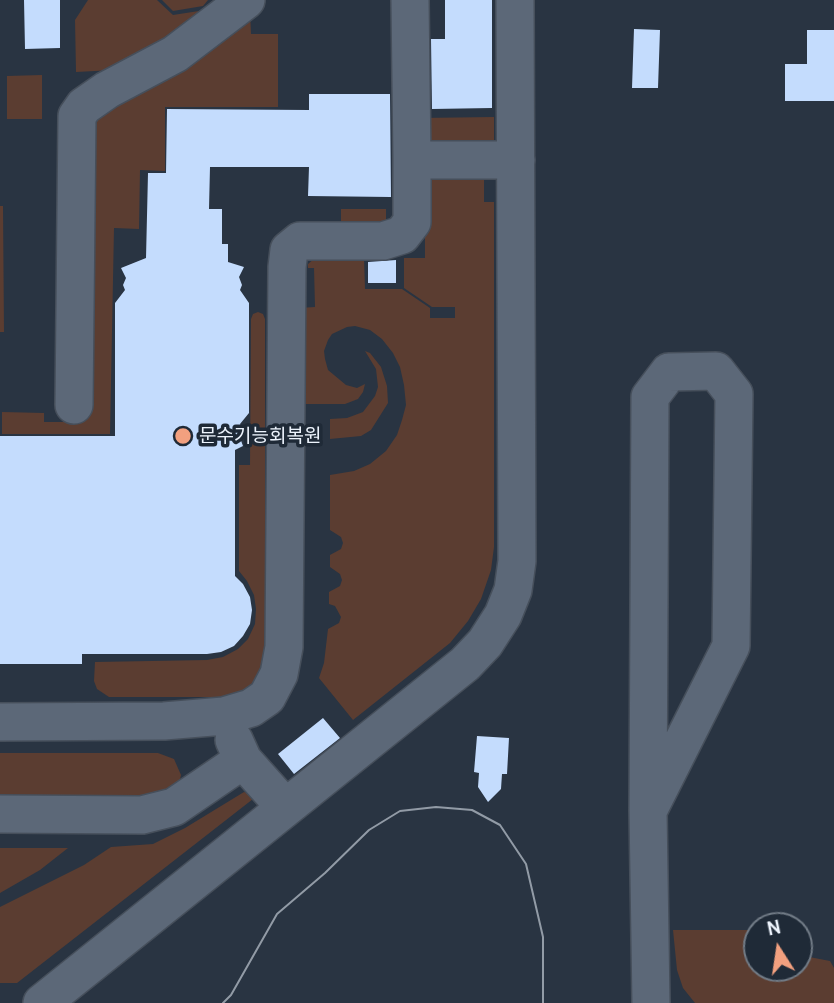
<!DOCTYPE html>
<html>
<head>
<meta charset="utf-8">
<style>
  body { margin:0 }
  #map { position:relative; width:834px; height:1003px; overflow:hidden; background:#293442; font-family:Cabin,sans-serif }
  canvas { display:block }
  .north { position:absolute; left:743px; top:912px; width:70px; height:70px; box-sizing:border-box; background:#1f2a37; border:2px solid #717b86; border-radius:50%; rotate:348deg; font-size:19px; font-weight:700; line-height:28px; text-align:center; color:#edf4fd }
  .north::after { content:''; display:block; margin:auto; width:24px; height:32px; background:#f2a07f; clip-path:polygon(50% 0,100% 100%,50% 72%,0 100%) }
</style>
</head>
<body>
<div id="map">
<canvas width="834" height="1003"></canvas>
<div class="north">N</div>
</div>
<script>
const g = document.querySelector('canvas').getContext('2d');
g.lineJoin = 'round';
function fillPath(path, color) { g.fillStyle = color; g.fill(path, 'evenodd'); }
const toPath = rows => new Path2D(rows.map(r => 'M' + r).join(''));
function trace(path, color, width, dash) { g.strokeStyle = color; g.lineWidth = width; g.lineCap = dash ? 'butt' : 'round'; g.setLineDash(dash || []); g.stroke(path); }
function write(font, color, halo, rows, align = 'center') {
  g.font = font + ' Cabin,"Noto Sans KR",sans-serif'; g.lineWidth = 7; g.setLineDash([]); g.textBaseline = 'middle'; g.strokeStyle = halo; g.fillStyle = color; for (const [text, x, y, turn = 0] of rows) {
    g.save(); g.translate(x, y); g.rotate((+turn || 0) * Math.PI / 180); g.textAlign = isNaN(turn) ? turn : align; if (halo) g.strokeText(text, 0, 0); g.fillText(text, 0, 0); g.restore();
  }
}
fillPath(toPath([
  [88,0,157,0,173,15,199,11,182,31,114,70,76,72,75,20],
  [162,0,208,0,203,6,173,11],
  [250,10,251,34,278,34,278,107,165,107,165,171,140,170,139,229,114,228,110,434,2,434,2,412,44,413,44,422,71,422,84,121],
  [42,75,42,119,7,119,7,76],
  [494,117,494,142,430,143,419,118],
  [484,172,484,202,494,202,494,547,491,570,481,599,468,621,450,643,353,720,319,678,324,663,328,629,339,623,341,617,335,606,329,604,329,592,340,586,342,580,340,574,330,567,330,555,341,549,343,543,341,537,330,530,330,475,354,471,370,464,386,451,397,435,402,420,406,405,404,385,400,367,393,353,382,339,370,330,355,326,347,327,332,334,328,340,324,351,325,359,328,370,346,385,357,388,365,384,363,392,358,399,345,404,304,404,299,308,315,307,314,268,308,268,308,264,315,258,364,258,365,289,402,289,430,308,430,318,455,318,455,307,432,307,404,288,404,258,425,258,425,192,427,183,433,176],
  [0,206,3,206,4,332,0,332],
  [341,209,386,209,386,220,383,226,341,229],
  [258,312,263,314,265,319,265,661,254,684,242,693,227,697,109,697,97,689,94,681,95,662,207,660,223,657,238,649,248,639,255,624,256,609,254,595,247,581,239,571,239,465,250,465,251,319,253,314],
  [365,351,370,353,381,367,387,386,388,403,371,430,361,436,330,439,330,419,347,418,363,412,375,396,378,387,376,369],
  [0,753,158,753,174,759,181,775,179,784,158,797,0,798],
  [244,792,248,793,253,799,17,983,0,983,0,907,84,865,111,847,153,844,185,828],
  [0,848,68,848,40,870,0,893],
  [673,930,757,930,757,968,799,968,799,955,830,961,834,968,834,1003,695,1003,683,988,677,970]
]), '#5b3d31');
fillPath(toPath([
  [24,0,60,0,60,48,25,49],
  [445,0,492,0,492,108,432,109,431,39,445,39],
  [634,29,660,30,658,88,632,88],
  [807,30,834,30,834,101,785,101,785,64,807,64],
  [309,94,390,94,391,197,308,196,309,167,210,167,209,209,222,209,222,244,228,244,228,262,244,267,239,277,242,285,240,290,249,303,249,413,240,424,242,429,239,435,243,446,235,450,235,576,243,584,250,597,252,610,250,624,243,636,234,646,221,652,207,654,82,654,82,664,0,664,0,436,115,436,115,303,125,290,123,285,126,278,121,268,146,258,148,173,166,173,167,109,309,110],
  [396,260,396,283,368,283,368,262],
  [323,718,340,738,294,774,278,754],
  [477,736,509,738,507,774,502,774,501,789,488,802,478,787,479,773,474,772]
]), '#c4dcfd');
const minor = toPath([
  [410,0,412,160,516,160],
  [74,405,77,116,84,106,107,90,175,54,246,0],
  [0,722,164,721,224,716,251,708,267,697,279,674,284,647,287,267,289,250,300,241,383,241,402,235,412,222,412,160],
  [234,740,243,760,285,807],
  [648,811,731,646,734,394,716,371,669,372,650,397,648,811,651,1003],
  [0,814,142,815,174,807,243,760],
  [42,1003,465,664,485,643,503,615,513,590,517,561,515,0]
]);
trace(minor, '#464f5b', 40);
trace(minor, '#5c6878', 37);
trace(toPath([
  [223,1003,231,995,277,914,325,873,369,830,400,811,436,807,472,810,500,825,526,864,543,937,543,1003]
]), '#929ba6', 2);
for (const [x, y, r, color] of [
  [183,436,9,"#f2a07f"]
]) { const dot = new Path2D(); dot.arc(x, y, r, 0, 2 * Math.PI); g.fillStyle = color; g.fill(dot); trace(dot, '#1f2a37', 2.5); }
write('19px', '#edf4fd', '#1f2a37', [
  ["문수기능회복원",199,436]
], 'left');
</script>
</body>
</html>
